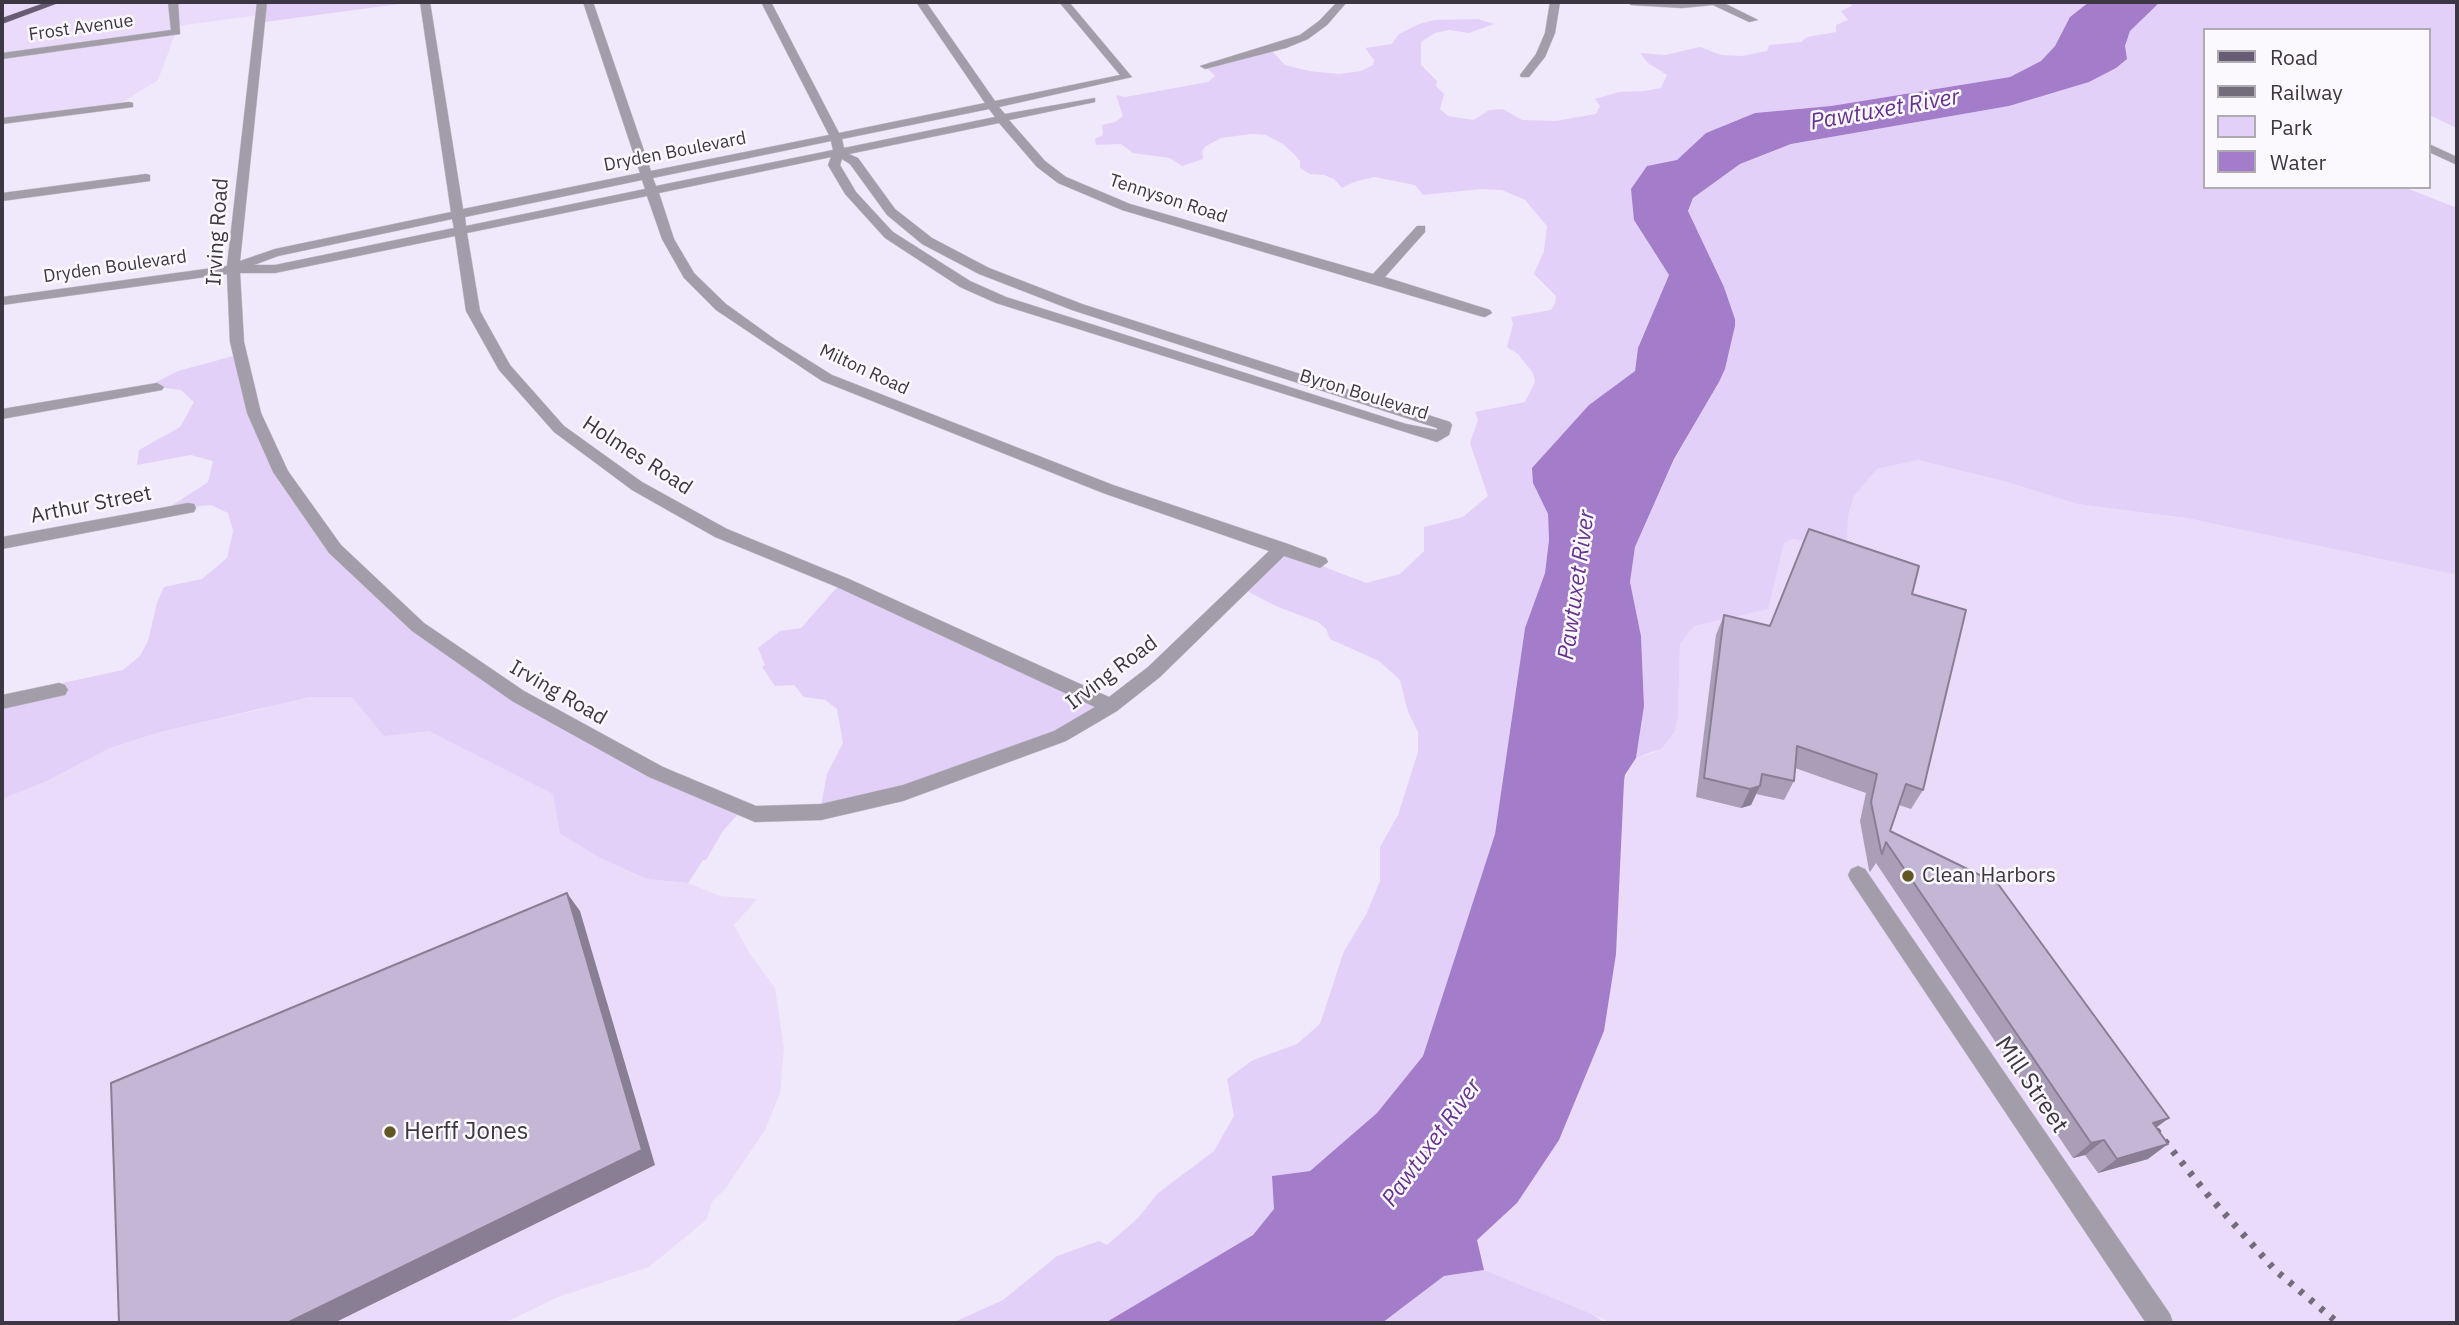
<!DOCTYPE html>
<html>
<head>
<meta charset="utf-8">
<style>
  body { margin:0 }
  #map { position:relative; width:2459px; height:1325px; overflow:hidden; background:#f0e8fb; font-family:"IBM Plex Sans",sans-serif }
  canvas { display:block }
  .frame { position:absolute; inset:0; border:4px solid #3d3743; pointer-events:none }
  .legend { position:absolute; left:2203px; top:28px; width:228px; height:161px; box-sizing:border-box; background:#fbf8fe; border:2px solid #afabb3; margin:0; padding:9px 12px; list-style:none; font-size:21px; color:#3d3743 }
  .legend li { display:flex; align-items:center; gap:14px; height:35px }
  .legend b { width:35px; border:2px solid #afabb3 }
</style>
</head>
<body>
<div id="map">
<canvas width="2459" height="1325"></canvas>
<div class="frame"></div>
<ul class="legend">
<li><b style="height:9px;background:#675c73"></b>Road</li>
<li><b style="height:9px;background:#736d7b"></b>Railway</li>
<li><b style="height:19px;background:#e3d0f8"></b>Park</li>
<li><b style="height:19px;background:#a37cca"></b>Water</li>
</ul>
</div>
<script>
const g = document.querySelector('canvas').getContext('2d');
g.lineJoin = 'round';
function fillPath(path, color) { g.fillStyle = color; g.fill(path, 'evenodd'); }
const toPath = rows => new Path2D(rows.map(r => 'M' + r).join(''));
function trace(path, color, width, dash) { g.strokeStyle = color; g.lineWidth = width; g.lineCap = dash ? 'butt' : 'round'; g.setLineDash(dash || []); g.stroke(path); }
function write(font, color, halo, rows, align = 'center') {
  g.font = font + ' "IBM Plex Sans",sans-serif'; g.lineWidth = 5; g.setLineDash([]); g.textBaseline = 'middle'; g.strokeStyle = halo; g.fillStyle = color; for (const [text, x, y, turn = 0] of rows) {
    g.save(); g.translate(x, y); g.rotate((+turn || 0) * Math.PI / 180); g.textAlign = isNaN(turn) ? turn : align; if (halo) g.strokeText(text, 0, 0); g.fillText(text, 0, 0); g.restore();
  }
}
fillPath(toPath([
  [2,2,261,2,259,15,178,26,158,80,116,106,2,121],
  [1918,460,2007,482,2077,504,2186,518,2457,575,2457,1323,1613,1323,1484,1270,1476,1240,1517,1203,1616,954,1623,781,1636,758,1653,753,1674,733,1678,718,1680,644,1694,626,1768,608,1783,543,1792,539,1847,550,1848,516,1854,496,1877,469],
  [352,692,554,794,560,834,602,859,647,879,688,883,720,896,757,899,734,925,750,954,775,988,784,1048,780,1093,765,1130,725,1189,713,1200,706,1220,649,1267,558,1297,504,1323,2,1323,2,799,47,781,110,748,157,733,261,709,300,696]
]), '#eadbfa');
fillPath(toPath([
  [261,2,414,2,265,22,260,11],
  [1850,2,2089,2,2070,17,2055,46,2041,61,2010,77,1831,106,1755,113,1706,133,1677,160,1634,220,1669,275,1638,348,1635,371,1589,405,1533,483,1548,514,1549,540,1545,573,1525,628,1495,834,1423,1056,1377,1113,1310,1171,1272,1176,1275,1209,1253,1235,1105,1323,952,1323,1003,1300,1057,1256,1099,1241,1107,1245,1138,1218,1158,1193,1214,1151,1234,1116,1227,1079,1253,1060,1297,1044,1320,1024,1344,951,1366,915,1380,881,1380,847,1398,815,1418,752,1418,732,1408,712,1400,680,1379,661,1330,639,1326,629,1318,622,1278,607,1243,589,1286,552,1366,583,1400,574,1424,551,1424,527,1463,517,1488,496,1470,443,1478,420,1475,412,1525,402,1535,382,1533,373,1518,354,1507,347,1513,324,1511,317,1551,310,1555,304,1556,296,1534,274,1544,251,1547,226,1525,200,1502,190,1481,189,1423,195,1415,185,1374,177,1354,182,1342,188,1334,179,1324,175,1310,174,1300,168,1300,161,1294,154,1283,144,1266,135,1251,134,1221,138,1206,146,1202,151,1203,159,1182,166,1170,158,1133,153,1121,144,1096,145,1095,139,1103,135,1102,125,1115,122,1123,116,1116,95,1125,97,1208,82,1215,76,1205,66,1209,62,1267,50,1271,50,1285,65,1309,71,1339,74,1361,71,1373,65,1374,60,1365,48,1392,44,1399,34,1419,24,1435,20,1478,19,1494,24,1469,33,1449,30,1435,33,1421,42,1421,65,1437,81,1436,86,1444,94,1440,109,1448,116,1474,120,1489,110,1503,109,1522,120,1555,121,1596,114,1600,106,1595,99,1619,92,1644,91,1661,88,1667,75,1648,63,1640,53,1665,55,1700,47,1721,55,1742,56,1767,51,1769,45,1801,42,1807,37,1836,32,1836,25,1848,20,1841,11,1852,6],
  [2160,2,2457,2,2457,128,2429,115,2429,30,2205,30,2205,187,2409,189,2457,208,2457,575,2186,518,2077,504,2007,482,1918,460,1877,469,1854,496,1848,516,1847,550,1793,539,1784,543,1768,609,1694,626,1680,644,1678,718,1674,733,1662,748,1636,758,1644,706,1641,636,1630,582,1635,547,1675,458,1719,382,1725,369,1735,326,1735,319,1724,287,1688,211,1693,198,1740,164,1791,144,2009,106,2125,46,2130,31],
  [237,355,279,475,417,631,739,813,723,831,706,860,703,860,688,883,647,879,602,859,560,834,553,794,429,731,384,736,352,697,309,697,157,733,110,748,47,781,2,799,2,696,123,670,140,656,148,641,157,603,164,587,202,579,227,558,233,531,228,513,211,505,165,510,208,482,213,461,191,455,137,465,139,450,180,427,194,402,181,390,149,386,178,371],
  [840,584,1105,707,983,768,821,805,827,774,843,743,837,709,825,700,804,697,794,685,775,686,762,667,765,665,758,648,780,631,801,628],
  [1484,1270,1592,1314,1602,1321,1601,1323,1382,1323,1444,1276]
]), '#e3d0f8');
fillPath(toPath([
  [2089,2,2160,2,2130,31,2125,46,2127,59,2116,68,2089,82,2009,106,1791,144,1740,164,1693,198,1688,211,1724,287,1735,319,1735,326,1725,369,1719,382,1674,459,1635,547,1630,582,1641,636,1644,706,1636,758,1625,775,1624,781,1616,954,1604,1031,1559,1140,1517,1203,1477,1240,1484,1270,1444,1276,1382,1323,1105,1323,1253,1235,1274,1209,1272,1176,1310,1171,1377,1113,1423,1056,1495,834,1525,628,1545,573,1549,540,1548,514,1533,483,1532,468,1589,405,1635,371,1638,348,1669,275,1634,220,1631,189,1647,166,1677,160,1706,133,1755,113,1831,106,2010,77,2041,61,2055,46,2070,17]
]), '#a37cca');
const street = toPath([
  [168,2,178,2,180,34,2,59,2,53,171,30,168,2],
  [257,2,267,2,240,261,275,249,451,212,420,2,430,2,463,209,640,173,583,2,593,2,651,171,829,135,761,2,771,2,839,133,985,103,916,2,926,2,995,101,1120,75,1059,2,1069,2,1132,77,999,107,1005,114,1095,98,1095,102,1009,120,1045,161,1066,177,1130,204,1373,274,1417,226,1425,226,1425,232,1385,277,1490,310,1492,313,1485,317,1480,316,1122,210,1058,183,1037,167,999,123,849,154,858,158,895,209,932,238,989,268,1082,304,1450,422,1452,425,1449,435,1437,442,996,303,960,287,885,238,845,194,828,165,831,157,659,193,674,239,694,273,726,304,776,340,832,375,1113,485,1288,544,1326,558,1328,562,1320,568,1284,556,1160,677,1117,711,1066,741,903,801,821,820,755,822,649,777,512,701,412,631,329,553,273,472,247,413,230,342,227,274,2,305,2,297,227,266,257,2],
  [989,109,995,117,844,148,842,139,989,109],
  [831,141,833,150,656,186,653,178,831,141],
  [842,159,850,164,887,215,922,244,979,274,1072,310,1437,428,1437,430,1406,424,1006,297,970,281,893,232,856,192,840,165,842,159],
  [642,180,645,189,466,226,465,217,642,180],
  [647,196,662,239,684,278,716,310,822,381,1103,493,1269,551,1148,667,1109,697,849,579,727,529,642,482,564,426,510,365,480,311,467,233,647,196],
  [452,219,454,228,275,265,254,265,278,256,452,219],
  [455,236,466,311,499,370,554,432,632,490,715,537,837,587,1095,707,1054,731,903,785,821,804,756,806,663,767,524,691,424,623,341,545,288,471,261,413,244,342,240,273,275,273,455,236],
  [1337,2,1347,2,1327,25,1308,39,1286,48,1205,69,1200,66,1300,35,1319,21,1337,2],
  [1550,2,1560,2,1555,33,1545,57,1529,77,1521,77,1520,75,1536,54,1545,33,1550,2],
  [1626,2,1722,2,1758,20,1749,22,1713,5,1682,8,1631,5,1626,2],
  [129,102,133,103,133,107,2,124,2,118,129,102],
  [2429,144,2457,157,2457,165,2429,152,2429,144],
  [146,174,150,175,150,181,2,201,2,193,146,174],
  [157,383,164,387,162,390,2,419,2,409,157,383],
  [188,503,194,504,196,508,194,512,2,549,2,537,188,503],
  [59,683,65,685,68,690,65,695,2,709,2,695,59,683],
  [1858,866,1865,869,2170,1314,2173,1323,2146,1323,1851,881,1848,875,1851,869,1858,866]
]);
const primary = toPath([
  [47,2,61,2,2,24,2,18,47,2]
]);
trace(street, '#ccc5d6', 1);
trace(primary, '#ccc5d6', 1);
fillPath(street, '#a39daa');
fillPath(primary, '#675c73');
trace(toPath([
  [2156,1130,2207,1194,2275,1270,2338,1323]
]), '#736d7b', 7, [4.5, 9]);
fillPath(toPath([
  [1809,529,1912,594,1923,790,1911,809,1899,805,1890,831,2169,1118,2156,1127,2148,1159,2098,1173,2085,1155,2073,1158,1876,863,1870,872,1869,870,1860,821,1866,793,1795,768,1794,781,1784,800,1756,794,1751,805,1741,808,1696,797,1716,635,1724,615,1770,626]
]), '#a99db7');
fillPath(toPath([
  [1760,786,1751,805,1741,808,1750,789],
  [567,893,580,911,655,1165,334,1323,287,1323],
  [2169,1118,2149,1133,2153,1123],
  [2104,1140,2085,1155,2073,1158,2091,1143],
  [2168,1144,2148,1159,2098,1173,2117,1159]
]), '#897f95');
const building = toPath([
  [1809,529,1919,566,1912,594,1966,610,1923,790,1906,784,1890,831,1998,884,2169,1118,2153,1123,2168,1144,2117,1159,2104,1140,2091,1143,1886,842,1882,854,1881,851,1871,802,1877,774,1797,746,1794,781,1762,774,1760,786,1750,789,1704,778,1724,615,1770,626,1809,529],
  [567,893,642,1150,287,1323,119,1323,111,1083,567,893]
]);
fillPath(building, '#c4b6d5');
trace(building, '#897f95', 2);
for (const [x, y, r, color] of [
  [1908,876,7,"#625623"],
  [390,1132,7,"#625623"]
]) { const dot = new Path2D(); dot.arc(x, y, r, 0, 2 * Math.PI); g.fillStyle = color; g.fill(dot); trace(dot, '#fbf8fe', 2.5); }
write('18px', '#3d3743', '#fbf8fe', [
  ["Frost Avenue",81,28,-8],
  ["Dryden Boulevard",675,152,-11],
  ["Tennyson Road",1168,199,18],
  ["Dryden Boulevard",115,267,-8],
  ["Milton Road",864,370,25],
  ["Byron Boulevard",1364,395,17]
]);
write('21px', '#3d3743', '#fbf8fe', [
  ["Irving Road",218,232,-86],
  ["Holmes Road",637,456,33],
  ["Arthur Street",91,505,-11],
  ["Irving Road",1112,673,-37],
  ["Irving Road",558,693,30]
]);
write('21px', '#3d3743', '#fbf8fe', [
  ["Clean Harbors",1922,876]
], 'left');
write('italic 23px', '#663290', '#fbf8fe', [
  ["Pawtuxet River",1885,110,-10],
  ["Pawtuxet River",1577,585,-82],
  ["Pawtuxet River",1432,1143,-54]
]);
write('24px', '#3d3743', '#fbf8fe', [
  ["Mill Street",2031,1085,56]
]);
write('24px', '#3d3743', '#fbf8fe', [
  ["Herff Jones",404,1132]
], 'left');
</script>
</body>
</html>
